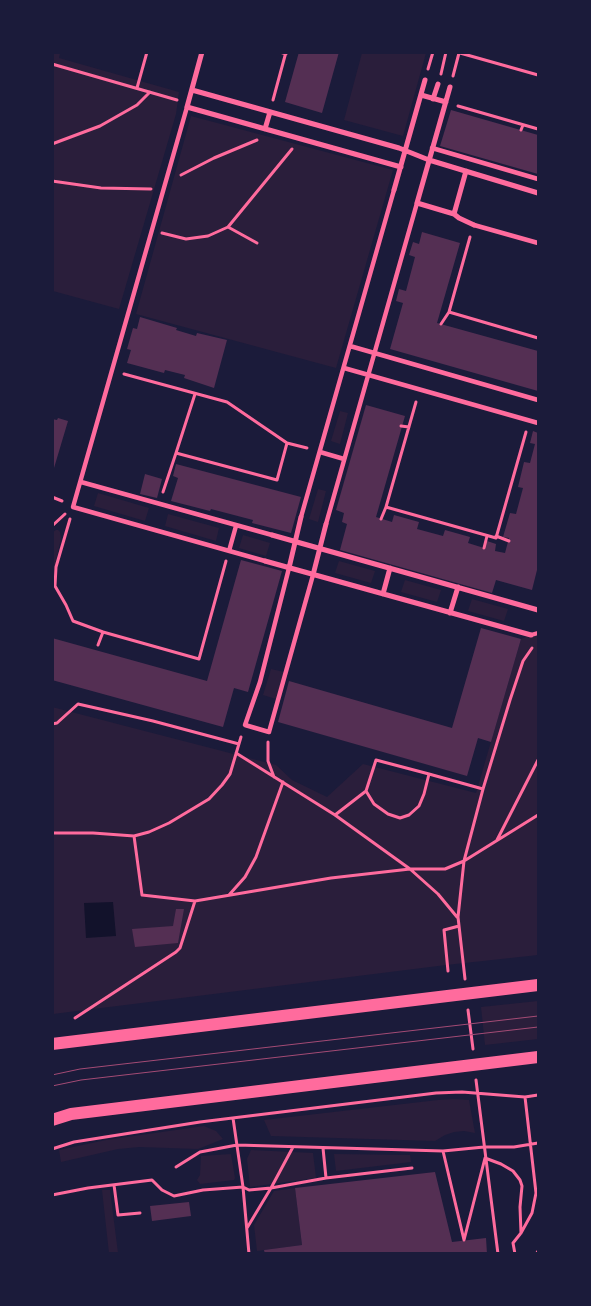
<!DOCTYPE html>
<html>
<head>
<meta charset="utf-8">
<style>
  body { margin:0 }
  #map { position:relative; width:591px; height:1306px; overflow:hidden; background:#1b1b3a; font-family:Arial,sans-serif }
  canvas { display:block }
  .frame { position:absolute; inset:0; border:54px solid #1b1b3a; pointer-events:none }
</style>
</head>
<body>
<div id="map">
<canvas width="591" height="1306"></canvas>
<div class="frame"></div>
</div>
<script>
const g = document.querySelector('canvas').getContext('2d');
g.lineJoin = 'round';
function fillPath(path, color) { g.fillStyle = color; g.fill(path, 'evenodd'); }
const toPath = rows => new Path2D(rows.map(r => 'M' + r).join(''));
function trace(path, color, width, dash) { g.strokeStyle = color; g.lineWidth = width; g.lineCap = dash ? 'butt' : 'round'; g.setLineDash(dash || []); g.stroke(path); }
fillPath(toPath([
  [52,53,60,53,59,58,179,92,176,114,119,309,53,291],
  [362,53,426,53,403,136,344,120],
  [191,116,393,170,336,368,136,314],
  [340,411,348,413,340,444,331,441],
  [318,489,326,491,318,522,309,519],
  [98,493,149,508,145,521,94,506],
  [168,514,219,528,216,541,165,526],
  [56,530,58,530,60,532,61,538,53,575,53,532],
  [243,535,270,543,266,556,239,548],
  [339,561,375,571,371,583,335,573],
  [405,580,441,590,437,602,401,592],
  [472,599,508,609,504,621,468,611],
  [538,632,538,955,446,965,53,1014,52,707,276,765,292,780,327,797,363,764,476,793,521,639],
  [271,669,284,672,276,699,263,695],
  [538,1001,538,1039,485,1045,481,1007],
  [454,1099,469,1100,475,1133,464,1131,454,1132,445,1135,435,1141,271,1136,264,1120,438,1100],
  [204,1126,216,1131,223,1139,198,1149,139,1147,118,1149,61,1162,59,1150,106,1140],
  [251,1150,313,1153,316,1178,250,1187,247,1159],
  [231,1154,235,1178,234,1180,200,1184,197,1180,200,1175,201,1156],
  [334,1154,410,1155,411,1162,336,1171],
  [295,1188,302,1245,257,1251,254,1225,274,1191],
  [102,1190,110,1190,118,1253,109,1253]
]), '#2a1e3b');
fillPath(toPath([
  [113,902,116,936,86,938,84,903]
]), '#12122b');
fillPath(toPath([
  [299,52,339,52,322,113,285,102],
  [451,110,538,135,538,174,440,146],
  [422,232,460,243,437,323,538,351,538,391,390,349,403,303,396,301,399,289,406,291,415,257,409,255,413,242,419,244],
  [140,317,177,328,176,330,196,336,197,333,227,340,214,388,184,378,185,375,165,370,164,373,127,363,131,350,127,349,133,328,137,329],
  [366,405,405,416,376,517,392,522,394,515,419,522,417,529,443,536,445,530,470,537,468,543,484,548,487,541,496,544,495,551,505,553,509,538,503,537,510,513,516,514,523,488,518,487,524,462,530,463,535,444,530,443,533,431,538,433,538,566,532,590,496,580,492,593,340,550,347,524,342,522,344,513,336,510],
  [58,418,68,421,54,468,52,468,52,419,57,420],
  [176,464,301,497,291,533,252,523,253,520,211,509,210,511,171,501,178,478,173,476],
  [145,474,162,479,157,498,140,494],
  [241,560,282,571,248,692,234,688,223,727,52,680,52,638,207,681],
  [481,628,521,639,491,742,478,738,467,776,278,722,289,681,452,728],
  [176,909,184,909,178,943,135,947,132,929,173,926],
  [435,1172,452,1242,486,1238,487,1254,265,1254,264,1250,302,1245,295,1188],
  [189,1202,191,1216,152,1221,150,1206]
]), '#542f53');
trace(toPath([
  [280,52,286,54],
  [460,53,538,75],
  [52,64,177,100],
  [428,69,433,52],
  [441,74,446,52],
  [453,76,459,53],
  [137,88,147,52],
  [273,100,286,52],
  [458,106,538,129],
  [521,130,523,125],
  [52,144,100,126,137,105,150,92],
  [181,175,214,158,257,140],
  [52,181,101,188,151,189],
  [228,227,292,149],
  [162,233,186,239,208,236,228,227,257,243],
  [470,237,449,312,538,338],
  [441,324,449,312],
  [124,374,227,402,287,443],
  [416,402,386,507,496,538,526,432],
  [401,426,409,427],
  [176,453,195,394],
  [163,492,176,453,277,480,287,443,307,448],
  [52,497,62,501],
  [70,519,56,567,55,586,66,605,73,621,103,632],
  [381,519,386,507],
  [52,526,65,514],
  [496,536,509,541],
  [484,548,487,536],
  [98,645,103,632,199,659,226,561],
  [52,724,57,723,78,704,153,721,239,744],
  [268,742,268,761,274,777],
  [236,753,335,815,410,869,438,894,457,917],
  [366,791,376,760,429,774],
  [335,815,366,791,374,804,388,814,400,818,409,815,419,806,424,794,429,774,483,789],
  [52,833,93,833,134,836,149,832,169,823,209,799,222,785,230,774,241,737],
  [134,836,142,895,195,901,331,878,410,869,445,869,464,861,538,815],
  [497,840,538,760],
  [229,895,245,877,256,857,283,782],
  [448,971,444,930,459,926],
  [465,979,458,917,464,861,483,789,510,700,523,661,532,648],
  [468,1010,473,1049],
  [75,1018,176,952,180,948,195,901],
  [476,1080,498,1254],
  [233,1118,243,1187,249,1254],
  [323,1148,326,1178],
  [52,1149,74,1142,200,1122,436,1093,462,1092,525,1097,538,1095],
  [443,1151,464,1240,485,1158,501,1164,513,1171,520,1180,522,1186,520,1207,521,1233],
  [176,1167,200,1152,237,1145,443,1151,484,1147,514,1147,538,1143],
  [114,1185,118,1215,140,1213],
  [52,1195,88,1188,152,1180,162,1190,174,1196,203,1190,243,1187,249,1190,271,1188,326,1178,412,1168],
  [247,1228,271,1188,293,1147],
  [515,1254,513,1243,521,1233,532,1213,536,1193,525,1097]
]), '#ff6b9d', 3);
trace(toPath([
  [531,635,538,633],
  [537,1254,538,1252]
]), '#ff6b9d', 4);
trace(toPath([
  [187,107,73,507,265,561],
  [432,148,538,179],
  [474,225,538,243],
  [350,346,538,400],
  [344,368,538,423],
  [320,452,344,459],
  [81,482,272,535],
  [301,517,394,190],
  [326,524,417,203],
  [229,551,236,526],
  [289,568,260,682,245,725,269,732,313,575]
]), '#ff6b9d', 4.5);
trace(toPath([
  [202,52,187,107,401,167],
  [450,87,417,203,454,214],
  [192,90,399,148,429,160,538,193],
  [421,95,446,102],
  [433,99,438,84],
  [265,129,270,112],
  [466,171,454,214,459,218,474,225],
  [394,190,425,80],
  [272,535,538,610],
  [265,561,531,635],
  [289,568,301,517],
  [313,575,326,524],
  [383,594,390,568],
  [450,613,458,587]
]), '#ff6b9d', 5);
trace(toPath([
  [52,1044,538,985],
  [52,1120,71,1114,538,1057]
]), '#ff6b9d', 12);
trace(toPath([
  [52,1075,80,1069,538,1016],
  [52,1086,81,1080,538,1027]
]), '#a44b75', 1);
</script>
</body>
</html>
